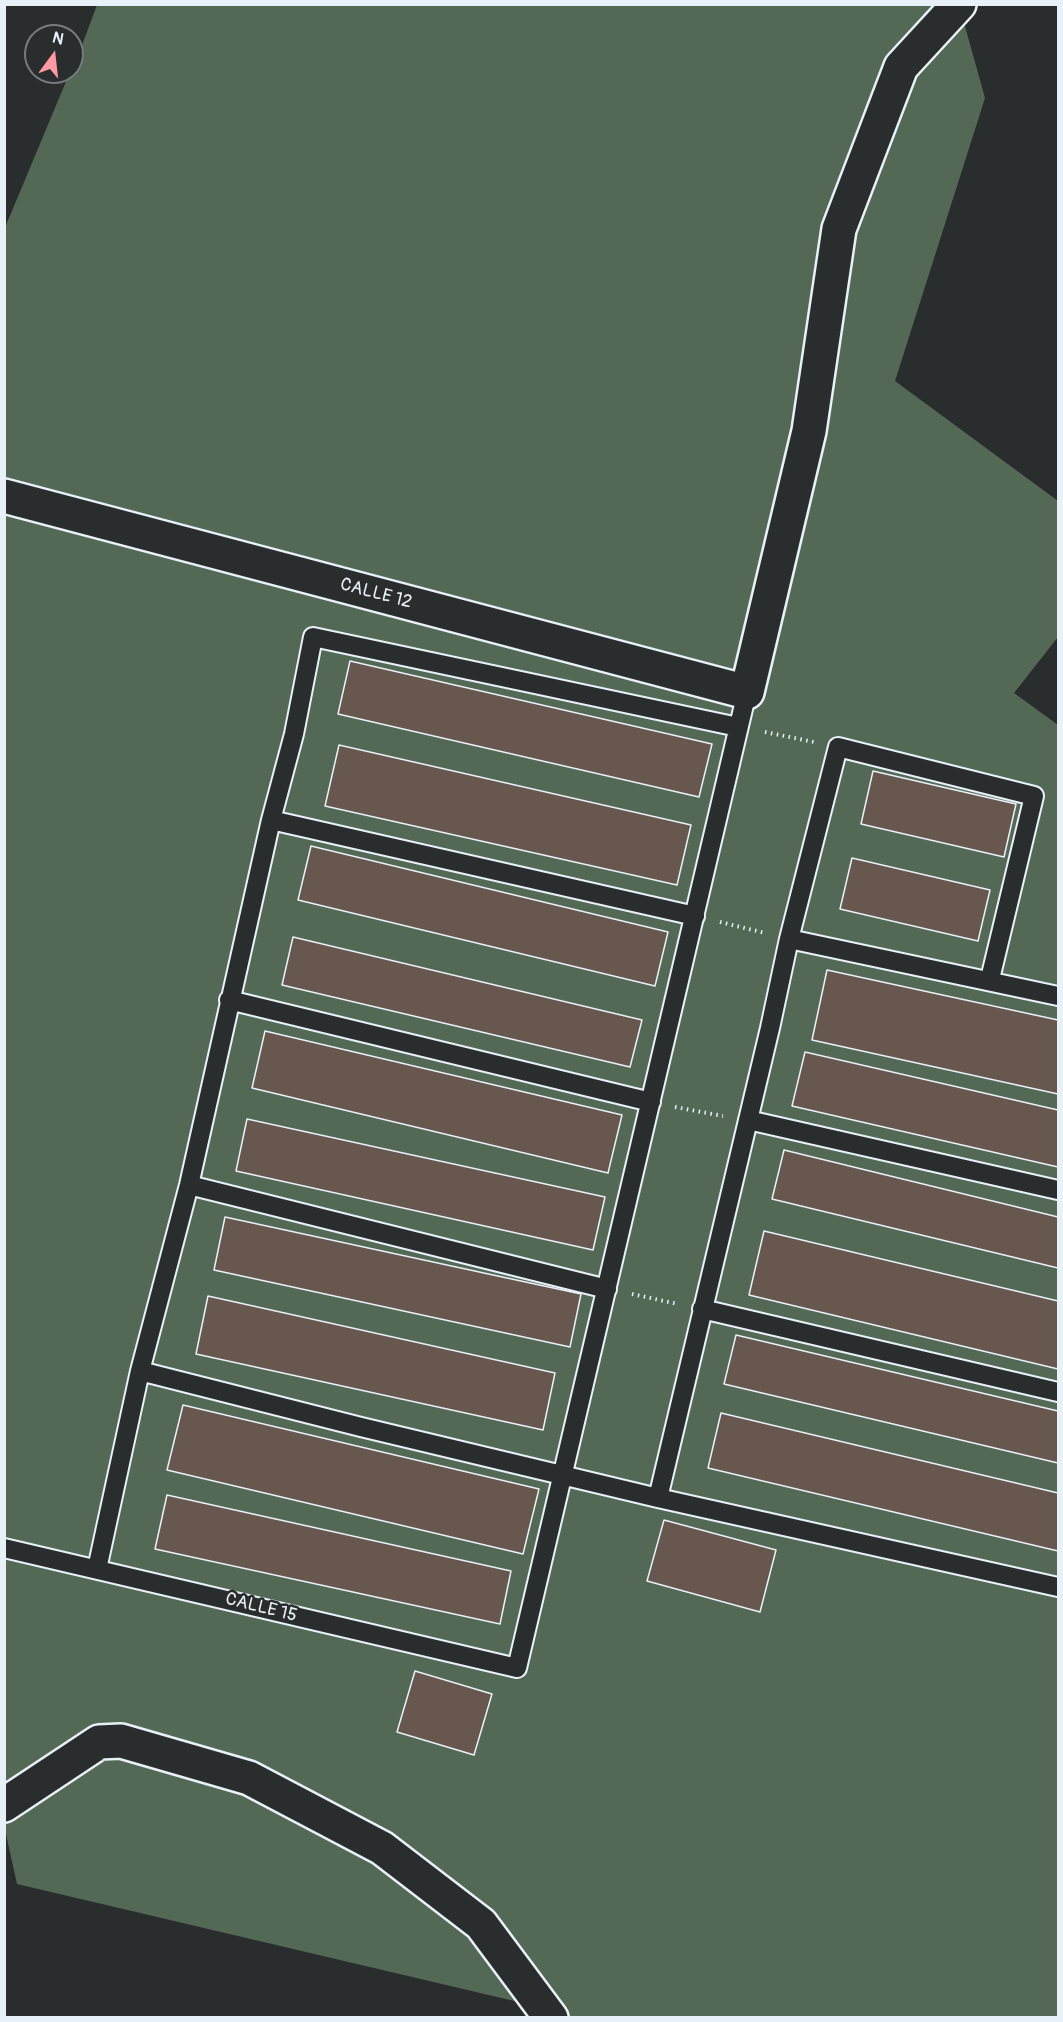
<!DOCTYPE html>
<html>
<head>
<meta charset="utf-8">
<style>
  body { margin:0 }
  #map { position:relative; width:1063px; height:2022px; overflow:hidden; background:#2a2d2e; font-family:Pangolin,sans-serif }
  canvas { display:block }
  .frame { position:absolute; inset:0; border:6px solid #e8f1f8; pointer-events:none }
  .north { position:absolute; left:24px; top:24px; width:60px; height:60px; box-sizing:border-box; background:#2a2d2e; border:2px solid #767b7f; border-radius:50%; rotate:15deg; font-size:16px; font-weight:700; line-height:24px; text-align:center; color:#e8f1f8 }
  .north::after { content:''; display:block; margin:auto; width:21px; height:27px; background:#ff9aa2; clip-path:polygon(50% 0,100% 100%,50% 72%,0 100%) }
</style>
</head>
<body>
<div id="map">
<canvas width="1063" height="2022"></canvas>
<div class="frame"></div>
<div class="north">N</div>
</div>
<script>
const g = document.querySelector('canvas').getContext('2d');
g.lineJoin = 'round';
function fillPath(path, color) { g.fillStyle = color; g.fill(path, 'evenodd'); }
const toPath = rows => new Path2D(rows.map(r => 'M' + r).join(''));
function trace(path, color, width, dash) { g.strokeStyle = color; g.lineWidth = width; g.lineCap = dash ? 'butt' : 'round'; g.setLineDash(dash || []); g.stroke(path); }
function write(font, color, halo, rows, align = 'center') {
  g.font = font + ' Pangolin,sans-serif'; g.lineWidth = 5; g.setLineDash([]); g.textBaseline = 'middle'; g.strokeStyle = halo; g.fillStyle = color; for (const [text, x, y, turn = 0] of rows) {
    g.save(); g.translate(x, y); g.rotate((+turn || 0) * Math.PI / 180); g.textAlign = isNaN(turn) ? turn : align; if (halo) g.strokeText(text, 0, 0); g.fillText(text, 0, 0); g.restore();
  }
}
fillPath(toPath([
  [97,5,959,5,985,98,895,381,1058,501,1058,637,1014,693,1058,725,1058,2017,572,2017,561,2012,17,1884,4,1825,4,230,70,72,72,72]
]), '#546955');
const building = toPath([
  [350,661,712,744,699,797,338,714,350,661],
  [339,745,691,825,677,885,325,806,339,745],
  [873,771,1016,804,1004,857,861,824,873,771],
  [311,846,668,932,655,986,298,900,311,846],
  [852,858,990,890,978,941,840,909,852,858],
  [293,937,642,1020,630,1067,282,985,293,937],
  [827,970,1058,1020,1058,1094,812,1040,827,970],
  [265,1031,622,1115,608,1173,252,1088,265,1031],
  [805,1052,1058,1110,1058,1167,792,1106,805,1052],
  [247,1119,605,1197,593,1250,236,1171,247,1119],
  [784,1150,1058,1217,1058,1268,772,1199,784,1150],
  [225,1217,581,1294,570,1347,214,1270,225,1217],
  [764,1231,1058,1301,1058,1369,749,1295,764,1231],
  [208,1296,555,1373,543,1430,196,1354,208,1296],
  [736,1335,1058,1411,1058,1463,724,1384,736,1335],
  [183,1405,539,1489,523,1554,167,1470,183,1405],
  [721,1413,1058,1493,1058,1551,708,1468,721,1413],
  [167,1495,511,1571,500,1624,155,1549,167,1495],
  [664,1520,776,1550,760,1612,647,1581,664,1520],
  [415,1671,492,1694,474,1755,397,1732,415,1671]
]);
fillPath(building, '#67574f');
trace(building, '#e8f1f8', 1.5);
const lane = toPath([
  [271,820,695,916],
  [789,939,1058,996],
  [229,1000,651,1102],
  [748,1120,1058,1190],
  [189,1185,607,1289],
  [702,1309,1058,1392],
  [140,1371,361,1427,658,1498,1058,1587],
  [658,1498,770,1028,789,939,838,747,1034,796,990,979],
  [4,1548,517,1668,747,692],
  [97,1569,140,1371,189,1185,271,820,294,734,313,637,738,727]
]);
const street = toPath([
  [4,496,747,692,809,431,839,229,901,67,959,4],
  [4,1805,99,1742,121,1741,249,1778,382,1848,481,1924,551,2018]
]);
trace(lane, '#e8f1f8', 22);
trace(street, '#e8f1f8', 38);
trace(toPath([
  [765,732,814,742],
  [720,922,765,933],
  [675,1107,723,1116],
  [632,1294,678,1304]
]), '#e8f1f8', 4, [1.5, 4.5]);
trace(lane, '#2a2d2e', 18);
trace(street, '#2a2d2e', 33);
write('18px', '#e8f1f8', '#2a2d2e', [
  ["CALLE 12",376,594,15],
  ["CALLE 15",261,1608,14]
]);
</script>
</body>
</html>
